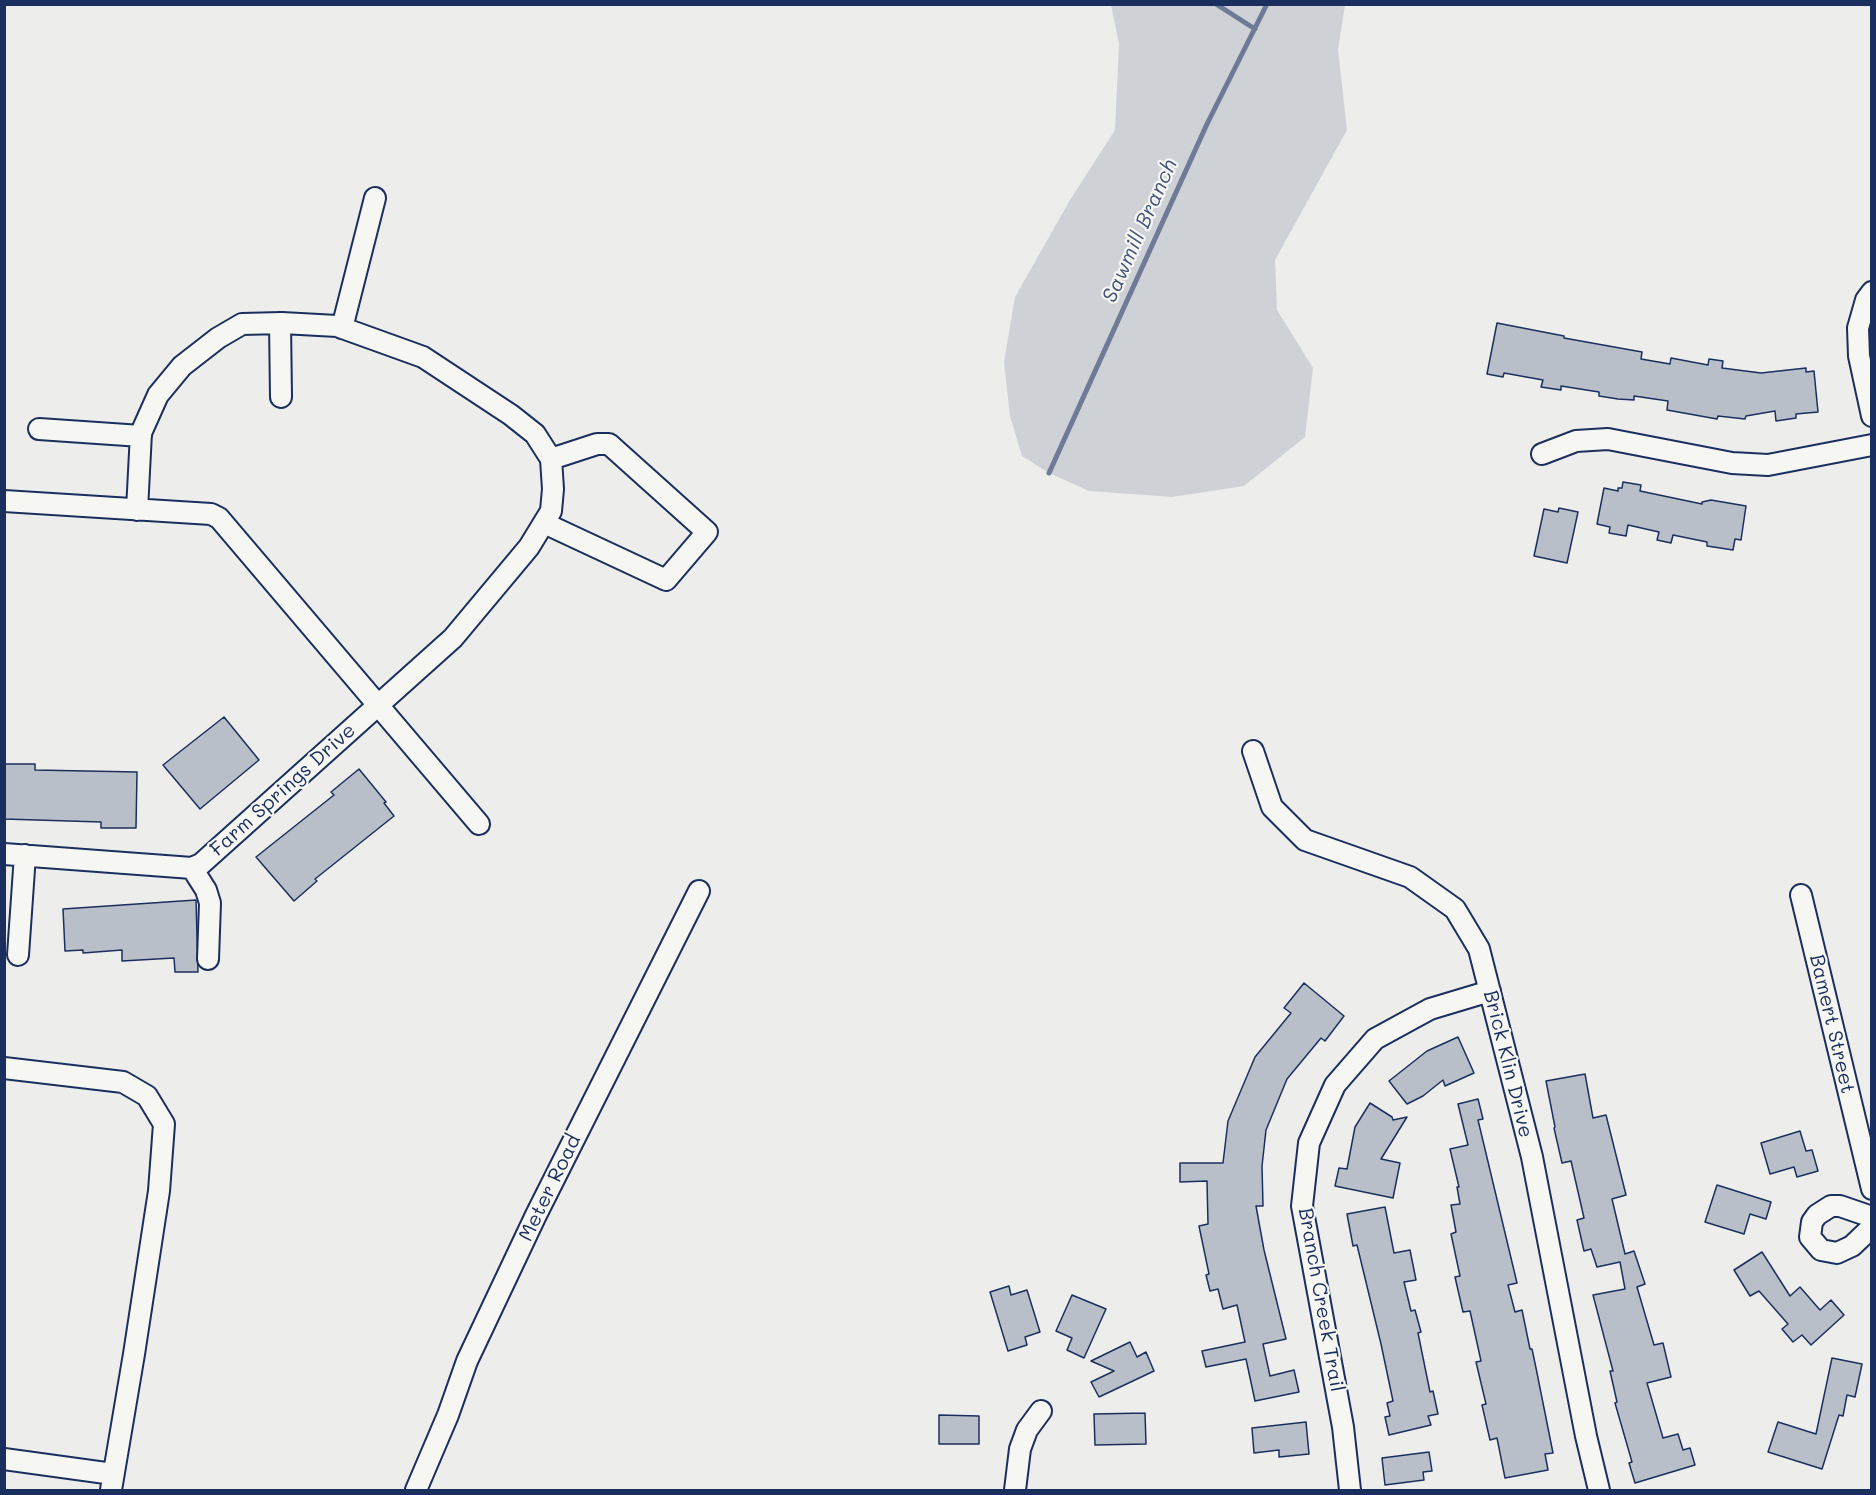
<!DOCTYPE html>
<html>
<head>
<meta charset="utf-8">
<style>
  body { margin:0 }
  #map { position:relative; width:1876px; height:1495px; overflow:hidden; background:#edeeec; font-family:Mali,sans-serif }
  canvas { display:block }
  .frame { position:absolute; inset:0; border:6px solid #1b2f5e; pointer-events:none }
</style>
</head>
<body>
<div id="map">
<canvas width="1876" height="1495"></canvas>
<div class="frame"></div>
</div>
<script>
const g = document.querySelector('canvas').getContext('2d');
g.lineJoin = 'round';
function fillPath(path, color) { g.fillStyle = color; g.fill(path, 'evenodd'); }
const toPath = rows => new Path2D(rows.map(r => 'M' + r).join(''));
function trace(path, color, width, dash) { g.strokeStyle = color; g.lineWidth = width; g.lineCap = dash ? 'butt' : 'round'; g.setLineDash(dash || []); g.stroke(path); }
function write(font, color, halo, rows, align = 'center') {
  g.font = font + ' Mali,sans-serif'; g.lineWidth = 4.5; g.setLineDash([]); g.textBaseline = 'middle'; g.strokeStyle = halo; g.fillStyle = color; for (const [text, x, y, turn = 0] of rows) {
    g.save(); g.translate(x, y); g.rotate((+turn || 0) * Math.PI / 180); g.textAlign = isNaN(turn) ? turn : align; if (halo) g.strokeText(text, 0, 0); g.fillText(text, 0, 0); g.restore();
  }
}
fillPath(toPath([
  [1111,5,1345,5,1338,49,1347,130,1275,260,1277,310,1313,368,1305,437,1244,486,1172,497,1089,491,1049,473,1022,456,1010,416,1004,362,1015,297,1070,200,1115,130,1119,44]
]), '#ced2d7');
trace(toPath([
  [1216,4,1255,29],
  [1049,473,1207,124,1267,4]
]), '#6e7a96', 5);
const building = toPath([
  [1497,323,1564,336,1564,338,1642,352,1641,359,1670,364,1671,358,1708,365,1709,359,1723,361,1722,368,1761,373,1806,368,1806,372,1814,371,1818,412,1796,414,1796,418,1776,421,1775,411,1746,416,1745,419,1718,416,1717,419,1667,410,1668,401,1634,396,1634,400,1618,399,1599,396,1599,392,1561,386,1561,390,1541,387,1543,380,1504,373,1503,377,1487,374,1497,323],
  [1623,482,1641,485,1640,491,1702,504,1702,502,1711,500,1746,506,1741,540,1735,539,1733,550,1707,546,1707,542,1673,535,1671,543,1657,540,1659,532,1628,525,1626,536,1609,533,1610,527,1597,524,1604,488,1618,491,1618,488,1622,488,1623,482],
  [1559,508,1578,512,1567,563,1534,556,1544,509,1558,512,1559,508],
  [224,717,259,760,200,809,163,765,224,717],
  [4,764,35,764,35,770,137,772,136,828,101,828,101,822,4,819,4,764],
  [359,769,386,802,384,803,394,816,315,879,317,881,294,901,256,857,334,795,331,792,359,769],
  [196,900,198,972,175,972,174,958,122,961,122,950,83,953,83,950,65,951,63,909,196,900],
  [1304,983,1344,1016,1325,1041,1321,1038,1287,1079,1266,1130,1262,1166,1263,1206,1256,1206,1264,1250,1286,1339,1263,1344,1270,1376,1294,1370,1299,1392,1255,1401,1246,1359,1206,1367,1202,1351,1245,1342,1237,1305,1223,1309,1218,1289,1210,1291,1206,1275,1209,1274,1199,1226,1208,1224,1207,1181,1180,1182,1180,1163,1223,1163,1228,1121,1255,1057,1291,1013,1284,1008,1304,983],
  [1458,1037,1474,1073,1445,1086,1443,1080,1423,1096,1407,1104,1389,1081,1427,1051,1458,1037],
  [1585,1074,1593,1118,1606,1115,1626,1195,1612,1199,1625,1254,1634,1251,1645,1284,1637,1287,1654,1345,1663,1343,1671,1377,1647,1383,1663,1438,1678,1434,1683,1450,1690,1448,1695,1465,1635,1483,1629,1463,1632,1462,1615,1403,1617,1402,1610,1371,1613,1371,1593,1295,1625,1289,1620,1262,1597,1267,1591,1249,1584,1251,1577,1220,1584,1218,1571,1161,1562,1163,1554,1128,1555,1127,1546,1081,1585,1074],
  [1478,1099,1483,1119,1478,1120,1517,1283,1508,1285,1515,1312,1522,1310,1530,1349,1532,1349,1536,1368,1553,1453,1545,1454,1548,1470,1505,1478,1497,1438,1490,1440,1482,1405,1486,1404,1476,1362,1481,1361,1470,1311,1463,1312,1455,1277,1460,1276,1451,1234,1456,1232,1451,1205,1460,1204,1457,1187,1459,1187,1450,1149,1468,1145,1458,1104,1478,1099],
  [1370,1103,1392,1117,1393,1120,1407,1117,1381,1159,1400,1163,1393,1198,1335,1186,1339,1168,1347,1169,1355,1127,1370,1103],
  [1800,1131,1806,1151,1812,1150,1818,1171,1797,1177,1794,1167,1770,1174,1761,1143,1800,1131],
  [1717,1185,1771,1202,1766,1219,1750,1214,1744,1234,1705,1222,1717,1185],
  [1385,1207,1394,1253,1410,1250,1416,1280,1404,1282,1411,1311,1415,1310,1421,1332,1418,1333,1430,1392,1433,1391,1438,1414,1428,1416,1431,1425,1389,1435,1385,1417,1390,1416,1387,1403,1393,1401,1381,1344,1357,1245,1353,1246,1347,1214,1385,1207],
  [1762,1252,1790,1296,1800,1287,1820,1310,1831,1300,1844,1315,1811,1345,1802,1335,1793,1342,1782,1329,1788,1324,1759,1291,1750,1296,1734,1270,1762,1252],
  [1009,1286,1011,1295,1027,1290,1040,1332,1025,1337,1027,1345,1008,1351,990,1292,1009,1286],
  [1072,1295,1106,1309,1084,1358,1067,1350,1072,1338,1056,1331,1072,1295],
  [1130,1342,1137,1357,1146,1352,1154,1371,1099,1397,1091,1382,1114,1371,1091,1361,1130,1342],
  [1832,1358,1862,1364,1855,1397,1847,1395,1843,1416,1839,1415,1822,1469,1768,1452,1778,1422,1816,1434,1832,1358],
  [1145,1413,1146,1444,1095,1445,1094,1414,1145,1413],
  [939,1415,979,1416,979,1444,939,1444,939,1415],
  [1306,1422,1309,1454,1279,1457,1279,1450,1254,1453,1252,1428,1306,1422],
  [1429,1452,1432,1471,1423,1472,1424,1480,1385,1485,1382,1458,1429,1452]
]);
fillPath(building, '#b9bfc8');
trace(building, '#1b2f5e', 1.5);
const minor = toPath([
  [1872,292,1866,300,1858,328,1859,356,1872,416],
  [280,323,281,397],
  [342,328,375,198],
  [39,429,141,436],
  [1542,454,1576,441,1608,439,1732,463,1768,465,1872,445],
  [4,501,211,514,219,518,479,824],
  [544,523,666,580,707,532,609,444,597,444,551,459],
  [1253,751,1272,807,1305,840,1410,877,1455,909,1479,949,1532,1157,1586,1436,1599,1490],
  [4,854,192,868,201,864,453,638,529,547,551,511,553,489,551,459,535,434,511,415,423,357,337,326,282,323,242,324,218,338,182,366,158,395,141,433,137,510],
  [192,868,206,890,210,903,208,959],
  [1801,895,1872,1189],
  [18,955,25,855],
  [4,1068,123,1082,147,1096,164,1124,159,1191,134,1354,111,1490],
  [1872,1217,1840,1206,1831,1206,1817,1215,1812,1222,1810,1237,1821,1250,1837,1253,1852,1246,1872,1227],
  [4,1459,113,1474],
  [416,1490,448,1415,467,1361,536,1215,699,891],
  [1015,1490,1020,1449,1027,1430,1041,1411],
  [1350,1490,1343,1427,1302,1206,1309,1143,1335,1085,1375,1039,1430,1009,1490,991]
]);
trace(minor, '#1b2f5e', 24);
trace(minor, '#f6f6f2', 20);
write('20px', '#1b2f5e', '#f6f6f2', [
  ["Farm Springs Drive",283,790,-42],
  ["Bamert Street",1832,1024,77],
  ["Brick Klin Drive",1508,1064,76],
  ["Meter Road",550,1188,-64],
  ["Branch Creek Trail",1321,1300,80]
]);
write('italic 21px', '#44547a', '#f6f6f2', [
  ["Sawmill Branch",1140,231,-66]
]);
</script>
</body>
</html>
